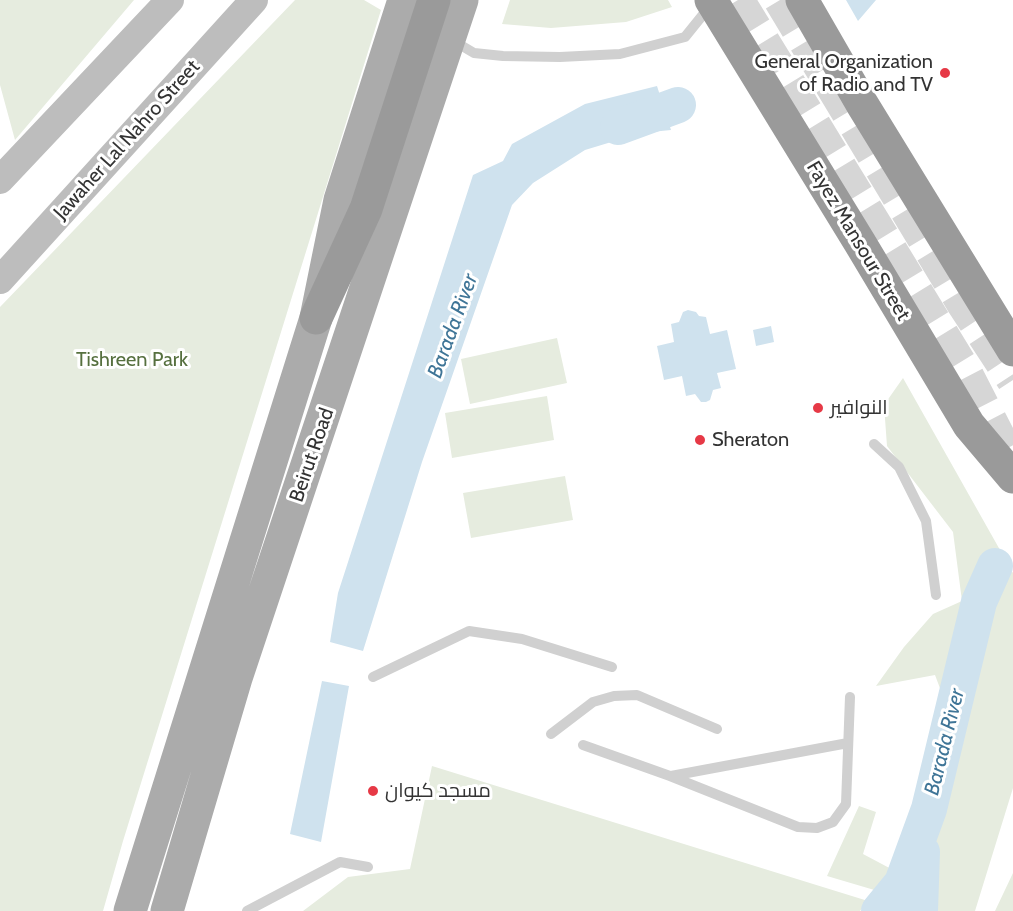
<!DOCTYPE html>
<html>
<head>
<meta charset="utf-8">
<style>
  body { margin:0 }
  canvas { display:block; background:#fff }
</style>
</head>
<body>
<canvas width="1013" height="911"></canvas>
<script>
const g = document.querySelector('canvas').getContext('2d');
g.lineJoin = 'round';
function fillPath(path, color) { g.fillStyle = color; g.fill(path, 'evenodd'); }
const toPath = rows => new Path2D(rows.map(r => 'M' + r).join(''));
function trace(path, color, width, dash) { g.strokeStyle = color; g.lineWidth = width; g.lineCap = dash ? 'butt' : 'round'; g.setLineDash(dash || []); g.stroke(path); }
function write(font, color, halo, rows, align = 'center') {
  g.font = font + ' Cabin,Cairo,sans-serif'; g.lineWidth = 6; g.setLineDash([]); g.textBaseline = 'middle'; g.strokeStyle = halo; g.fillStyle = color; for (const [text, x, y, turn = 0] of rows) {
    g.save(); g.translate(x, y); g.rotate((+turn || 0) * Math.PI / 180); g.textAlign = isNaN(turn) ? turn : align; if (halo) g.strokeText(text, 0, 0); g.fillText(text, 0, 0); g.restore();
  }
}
fillPath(toPath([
  [0,0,134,0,15,140,0,85],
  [295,0,364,0,381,10,123,841,103,911,0,911,0,307],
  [510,0,668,0,672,7,626,22,551,28,502,24],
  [557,338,567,383,470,404,461,359],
  [903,378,1013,573,1013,788,975,911,890,911,898,897,827,876,859,806,876,812,863,854,912,880,958,736,935,675,876,686,904,647,933,614,962,601,953,532,887,446,884,405],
  [547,396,554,440,452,458,445,413],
  [565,476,573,520,471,538,463,493],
  [432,766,868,901,860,911,303,911,348,877,410,869],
  [1013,873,1013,911,995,911]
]), '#e6ecdf');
fillPath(toPath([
  [846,0,876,0,858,21],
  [657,86,671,130,641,133,585,150,533,183,512,205,422,462,363,651,330,642,338,593,473,175,503,161,512,144,585,104],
  [688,310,696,312,699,316,706,317,710,334,727,330,736,369,717,373,721,388,713,390,710,400,706,402,701,402,695,394,686,396,682,376,664,380,657,346,674,342,671,324,679,322,683,312],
  [771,326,774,342,756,346,753,330],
  [322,681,349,686,321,842,290,834]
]), '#cfe2ee');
trace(toPath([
  [618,127,678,105],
  [879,911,902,883,929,809,979,602,995,566],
  [920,911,922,852]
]), '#cfe2ee', 36);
trace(toPath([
  [738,0,966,373,1013,464],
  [780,0,963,304,1013,380]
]), '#d6d6d6', 33, [33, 16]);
trace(toPath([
  [452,40,474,53,503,56,560,57,620,54,685,37,710,6],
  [874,444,899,467,926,521,936,595],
  [373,677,469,631,522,639,612,667],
  [551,734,593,702,614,696,637,695,717,729],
  [583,745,670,776,798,827,817,828,833,822,846,804,850,697],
  [671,776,848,743],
  [247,911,340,862,368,867]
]), '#d0d0d0', 10);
trace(toPath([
  [0,180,170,0],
  [0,280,254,0]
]), '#bdbdbd', 28);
trace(toPath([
  [130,911,316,318,340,200,404,0],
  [167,911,236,678,462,0]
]), '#ababab', 33);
trace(toPath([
  [711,0,860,243,969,425,1013,477],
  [802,0,862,104,1013,350],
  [316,318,366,209,434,0]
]), '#9a9a9a', 33);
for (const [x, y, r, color] of [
  [945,73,6,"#e63946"],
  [818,408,6,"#e63946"],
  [700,440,6,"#e63946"],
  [373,791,6,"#e63946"]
]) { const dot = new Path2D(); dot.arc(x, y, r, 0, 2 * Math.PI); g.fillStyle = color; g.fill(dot); trace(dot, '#fff', 2); }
write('20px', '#333', '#fff', [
  ["General Organization",933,62,"right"],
  ["of Radio and TV",933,85,"right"],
  ["النوافير",830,408],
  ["Sheraton",712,440],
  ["مسجد كيوان",385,791]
], 'left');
write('20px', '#333', '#fff', [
  ["Jawaher Lal Nahro Street",127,140,-48],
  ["Fayez Mansour Street",858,241,59],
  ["Beirut Road",312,455,-71]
]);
write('20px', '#56703f', '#fff', [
  ["Tishreen Park",132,360]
]);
write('italic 21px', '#3f7597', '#fff', [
  ["Barada River",453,326,-70],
  ["Barada River",945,742,-76]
]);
</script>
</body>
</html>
